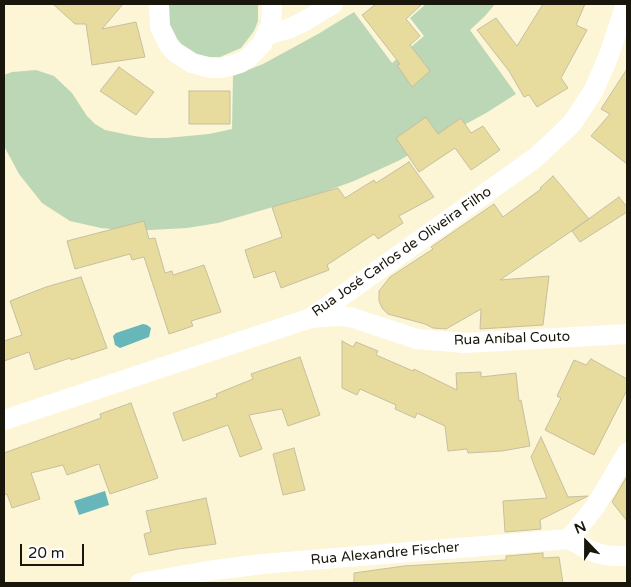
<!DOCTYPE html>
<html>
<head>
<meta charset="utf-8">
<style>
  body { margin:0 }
  #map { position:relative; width:631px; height:587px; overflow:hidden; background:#fcf5d6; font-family:"Varela Round",sans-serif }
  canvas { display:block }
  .frame { position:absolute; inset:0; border:5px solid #19170c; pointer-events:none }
  .north { position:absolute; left:561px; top:517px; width:50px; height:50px; -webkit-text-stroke:4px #fff; paint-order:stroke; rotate:338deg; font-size:14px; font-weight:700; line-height:20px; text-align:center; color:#19170c }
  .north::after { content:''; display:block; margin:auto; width:18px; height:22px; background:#19170c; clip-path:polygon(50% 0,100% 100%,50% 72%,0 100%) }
  .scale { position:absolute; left:20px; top:544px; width:64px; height:22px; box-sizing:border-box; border:2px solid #19170c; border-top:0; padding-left:6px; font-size:15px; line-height:18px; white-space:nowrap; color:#19170c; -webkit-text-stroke:4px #fff; paint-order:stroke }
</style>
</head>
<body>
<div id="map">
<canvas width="631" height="587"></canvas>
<div class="frame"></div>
<div class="north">N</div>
<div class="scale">20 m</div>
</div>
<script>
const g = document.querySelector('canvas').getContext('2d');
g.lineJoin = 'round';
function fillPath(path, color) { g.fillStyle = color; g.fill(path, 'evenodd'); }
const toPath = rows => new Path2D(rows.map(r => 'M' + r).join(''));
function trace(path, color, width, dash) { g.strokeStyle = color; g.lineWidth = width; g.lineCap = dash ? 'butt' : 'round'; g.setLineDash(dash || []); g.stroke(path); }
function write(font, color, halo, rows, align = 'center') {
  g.font = font + ' "Varela Round",sans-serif'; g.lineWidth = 5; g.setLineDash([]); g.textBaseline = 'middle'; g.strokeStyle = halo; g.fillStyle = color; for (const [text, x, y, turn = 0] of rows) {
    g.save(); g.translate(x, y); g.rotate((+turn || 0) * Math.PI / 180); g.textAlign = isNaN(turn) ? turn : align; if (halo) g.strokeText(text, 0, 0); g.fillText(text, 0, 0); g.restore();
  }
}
fillPath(toPath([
  [168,4,258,4,258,21,254,31,241,48,220,57,209,57,198,55,179,43,171,31,167,9],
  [426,4,495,4,485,16,470,30,516,94,486,113,398,161,354,181,321,193,218,223,187,228,132,231,101,228,70,221,42,203,19,174,4,146,4,75,12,72,36,70,54,76,72,93,87,116,95,124,105,130,134,136,149,138,166,138,209,134,232,129,233,76,263,64,318,34,354,12,392,63,424,36,410,18]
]), '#bcd7b6');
fillPath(toPath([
  [143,324,147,325,151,328,149,337,120,348,115,345,113,336,116,333],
  [105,491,109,505,79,515,74,501]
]), '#66b6ba');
const building = toPath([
  [53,4,123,4,102,29,136,22,145,57,92,65,86,24,75,24,53,4],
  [376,4,422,4,406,19,420,36,410,45,430,71,412,87,397,65,400,64,362,15,376,4],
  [543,4,585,4,576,25,587,30,561,78,568,88,537,107,529,95,524,97,509,71,477,30,496,18,517,46,543,4],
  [119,67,154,92,136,115,100,91,119,67],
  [627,69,627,164,591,136,610,114,601,109,627,69],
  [189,91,230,91,230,124,189,124,189,91],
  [426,117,438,134,461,118,471,133,483,126,500,150,471,170,455,148,419,172,396,138,426,117],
  [409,162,434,197,399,216,403,223,378,239,374,234,327,265,329,270,281,288,275,271,254,278,245,250,282,237,272,207,338,188,345,198,374,180,376,183,409,162],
  [553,176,589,219,500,280,549,276,543,325,480,329,481,309,446,329,433,328,425,324,388,314,382,308,379,301,379,291,390,277,433,249,431,247,494,204,503,217,541,189,540,188,553,176],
  [619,197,627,207,627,212,580,242,572,231,619,197],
  [144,221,149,239,155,238,165,273,172,271,173,275,204,265,221,312,191,321,193,326,169,334,144,257,132,260,130,254,75,269,67,241,144,221],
  [81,277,107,348,71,360,70,358,35,370,29,352,4,361,4,341,22,335,10,301,46,287,81,277],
  [342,341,353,347,356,342,378,351,376,355,413,371,414,369,457,390,456,373,481,372,481,377,516,373,519,401,521,400,530,446,502,451,468,453,467,449,448,451,445,426,417,413,415,418,395,409,396,405,360,389,357,395,342,388,342,341],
  [300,357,320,415,288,426,282,409,249,415,262,449,240,457,228,425,183,441,173,413,217,397,216,394,253,379,251,374,300,357],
  [591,359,627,379,627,390,594,455,545,430,561,398,557,396,574,360,586,365,591,359],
  [131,403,158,478,110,494,99,464,67,475,63,465,31,473,40,499,12,508,7,494,4,495,4,453,101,418,100,414,131,403],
  [541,437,568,497,588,496,540,520,541,529,505,532,503,501,547,498,531,457,541,437],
  [294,448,305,490,283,495,273,454,294,448],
  [627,476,627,521,612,502,627,476],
  [206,498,216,544,178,549,149,555,144,534,151,532,146,511,206,498],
  [543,553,543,558,559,557,563,583,354,583,354,573,404,566,506,560,506,556,543,553]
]);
fillPath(building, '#e7db9e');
trace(building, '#c5bfa1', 1);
trace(toPath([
  [159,4,160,27,169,45,175,52,192,63,211,68,221,68,240,63,248,58,262,44,271,24,272,4],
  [267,35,288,29,303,22,333,4],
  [311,318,336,316,350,317,417,339,464,343,627,334],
  [4,420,311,318,535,158,562,133,573,122,594,90,609,55,626,4],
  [569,539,595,507,627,453],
  [140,583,208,571,262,564,569,539,589,550,600,554,612,556,627,556]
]), '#fff', 20);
write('14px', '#19170c', '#fff', [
  ["Rua José Carlos de Oliveira Filho",402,252,-35],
  ["Rua Aníbal Couto",512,339,-2],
  ["Rua Alexandre Fischer",385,554,-5]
]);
</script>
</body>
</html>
